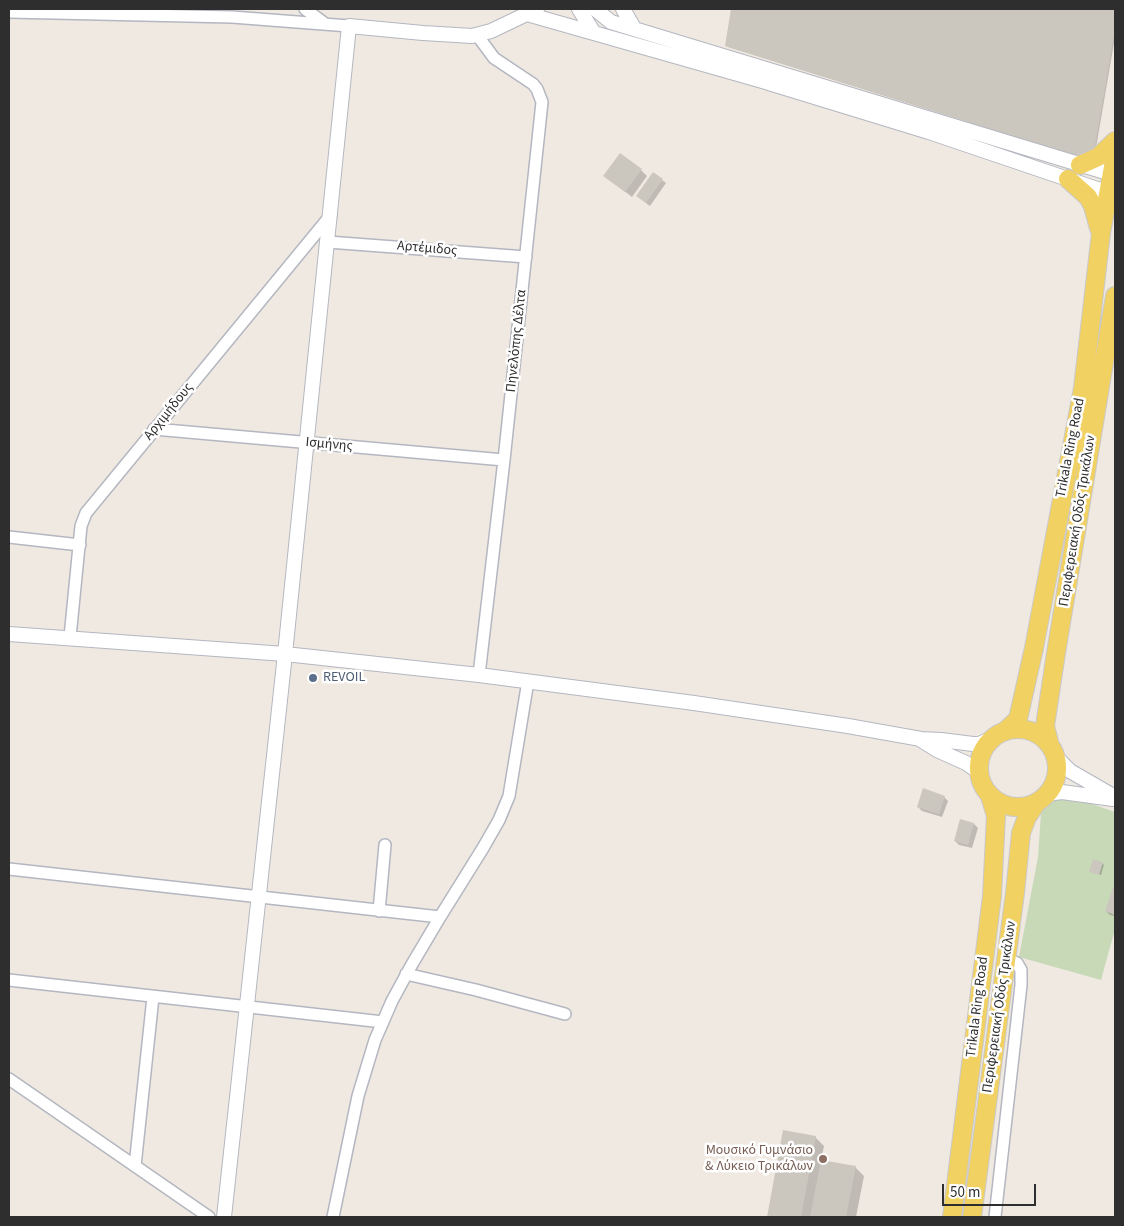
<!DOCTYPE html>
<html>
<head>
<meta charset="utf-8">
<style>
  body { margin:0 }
  #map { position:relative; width:1124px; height:1226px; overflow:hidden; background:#efe9e1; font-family:"Source Sans 3",sans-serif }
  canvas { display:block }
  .frame { position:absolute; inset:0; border:10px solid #2e2e2e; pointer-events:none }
  .scale { position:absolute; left:942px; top:1184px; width:94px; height:22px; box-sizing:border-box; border:2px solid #2e2e2e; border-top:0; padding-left:6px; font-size:15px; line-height:18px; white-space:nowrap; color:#2e2e2e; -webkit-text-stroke:4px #fff; paint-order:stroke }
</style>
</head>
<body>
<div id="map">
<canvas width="1124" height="1226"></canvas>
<div class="frame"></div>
<div class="scale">50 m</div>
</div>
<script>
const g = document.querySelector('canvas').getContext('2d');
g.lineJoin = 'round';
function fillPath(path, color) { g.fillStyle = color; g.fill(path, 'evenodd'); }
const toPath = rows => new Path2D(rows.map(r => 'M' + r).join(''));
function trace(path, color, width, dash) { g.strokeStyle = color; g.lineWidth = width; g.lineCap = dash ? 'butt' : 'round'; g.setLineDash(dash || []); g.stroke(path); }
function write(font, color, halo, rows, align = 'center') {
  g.font = font + ' "Source Sans 3",sans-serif'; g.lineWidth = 5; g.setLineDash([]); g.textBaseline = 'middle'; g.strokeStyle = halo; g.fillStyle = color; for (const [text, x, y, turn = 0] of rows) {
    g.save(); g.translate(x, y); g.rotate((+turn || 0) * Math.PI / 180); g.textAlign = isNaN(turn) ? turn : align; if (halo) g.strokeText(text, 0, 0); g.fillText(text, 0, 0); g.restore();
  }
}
fillPath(toPath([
  [1066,795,1115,812,1115,929,1101,980,1019,957,1038,857,1041,813,1046,804]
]), '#c8d9b8');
fillPath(toPath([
  [732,9,1115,9,1115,37,1095,154,1087,159,728,47,727,46],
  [641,170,647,176,632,197,605,176],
  [662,180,666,183,650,206,642,200],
  [944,797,948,801,942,817,922,811,918,807],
  [974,824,978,828,972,848,959,845,955,841],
  [1102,863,1104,865,1101,875,1091,872],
  [1114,889,1115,889,1115,916,1110,915,1106,911],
  [784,1132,815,1137,824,1146,821,1161,855,1167,864,1176,856,1217,768,1217]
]), '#0003');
fillPath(toPath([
  [731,9,1115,9,1115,29,1094,152,1085,158,725,46],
  [620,153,642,169,625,192,603,176],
  [653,172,663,179,646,203,636,196],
  [923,788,945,796,939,814,917,807],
  [960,819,974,823,968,845,954,841],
  [1093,859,1103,862,1099,875,1089,872],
  [1113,887,1115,888,1115,915,1105,911],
  [783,1130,816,1136,801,1217,767,1217],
  [821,1160,856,1166,846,1217,810,1217]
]), '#cbc7bf');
const minor = toPath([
  [305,9,324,23],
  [9,12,232,17,349,26],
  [477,35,494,58,533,84,537,89,542,102,504,460,479,675],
  [328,242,526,257],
  [154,429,504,460],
  [9,537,80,545],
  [70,637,81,526,86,513,331,215],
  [9,869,440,917],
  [379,911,385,845],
  [406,974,476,990,565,1014],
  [9,980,383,1022],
  [9,1079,209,1217],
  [135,1166,153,997],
  [333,1217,358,1096,375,1040,392,1001,411,966,440,917,483,848,499,820,509,796,528,681],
  [995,1217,1021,985,1021,970,1017,963,1006,959]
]);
const tertiary = toPath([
  [579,9,594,33],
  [595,9,611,22,1115,175],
  [623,9,634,28],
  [527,14,759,80,929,132,1115,195],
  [9,634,285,654,479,675,694,703,848,726,921,739,941,740,973,744,979,744,993,738],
  [921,740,937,750,966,763,979,772],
  [1054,755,1070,771,1115,797],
  [1047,794,1062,792,1113,799],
  [224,1217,285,654,349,26,423,33,472,36,491,31,537,9]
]);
const primary = toPath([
  [1080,165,1098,157,1115,141],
  [1068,179,1088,197,1093,206,1099,228],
  '979 768a39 39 0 1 1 78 0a39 39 0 1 1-78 0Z',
  [1004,732,1018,719,1034,648,1083,388,1101,233,1115,156],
  [1050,746,1045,726,1056,653,1115,296],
  [952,1217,992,896,996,816,990,796],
  [972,1217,1015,893,1021,833,1027,817,1038,801]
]);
trace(minor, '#b4b7c1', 14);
trace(tertiary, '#b4b7c1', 16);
trace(primary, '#c9c9c9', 20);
trace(minor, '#fff', 11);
trace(tertiary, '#fff', 14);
trace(primary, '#f2d163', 18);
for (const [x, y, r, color] of [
  [313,678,5,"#5c6f8a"],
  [823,1159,5,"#8d6e63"]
]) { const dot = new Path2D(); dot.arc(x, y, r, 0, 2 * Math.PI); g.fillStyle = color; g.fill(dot); trace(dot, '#fff', 2); }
write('14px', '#2e2e2e', '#fff', [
  ["Αρτέμιδος",427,249,5],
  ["Πηνελόπης Δέλτα",517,341,-84],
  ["Αρχιμήδους",169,412,-51],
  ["Ισμήνης",329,445,5],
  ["Trikala Ring Road",1071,448,-79],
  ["Περιφερειακή Οδός Τρικάλων",1078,521,-81],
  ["Trikala Ring Road",978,1007,-83],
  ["Περιφερειακή Οδός Τρικάλων",1000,1007,-82]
]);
write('14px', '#4e5e75', '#fff', [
  ["REVOIL",323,678]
], 'left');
write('14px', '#785e54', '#fff', [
  ["Μουσικό Γυμνάσιο",813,1151],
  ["& Λύκειο Τρικάλων",813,1167]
], 'right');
</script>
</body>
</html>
